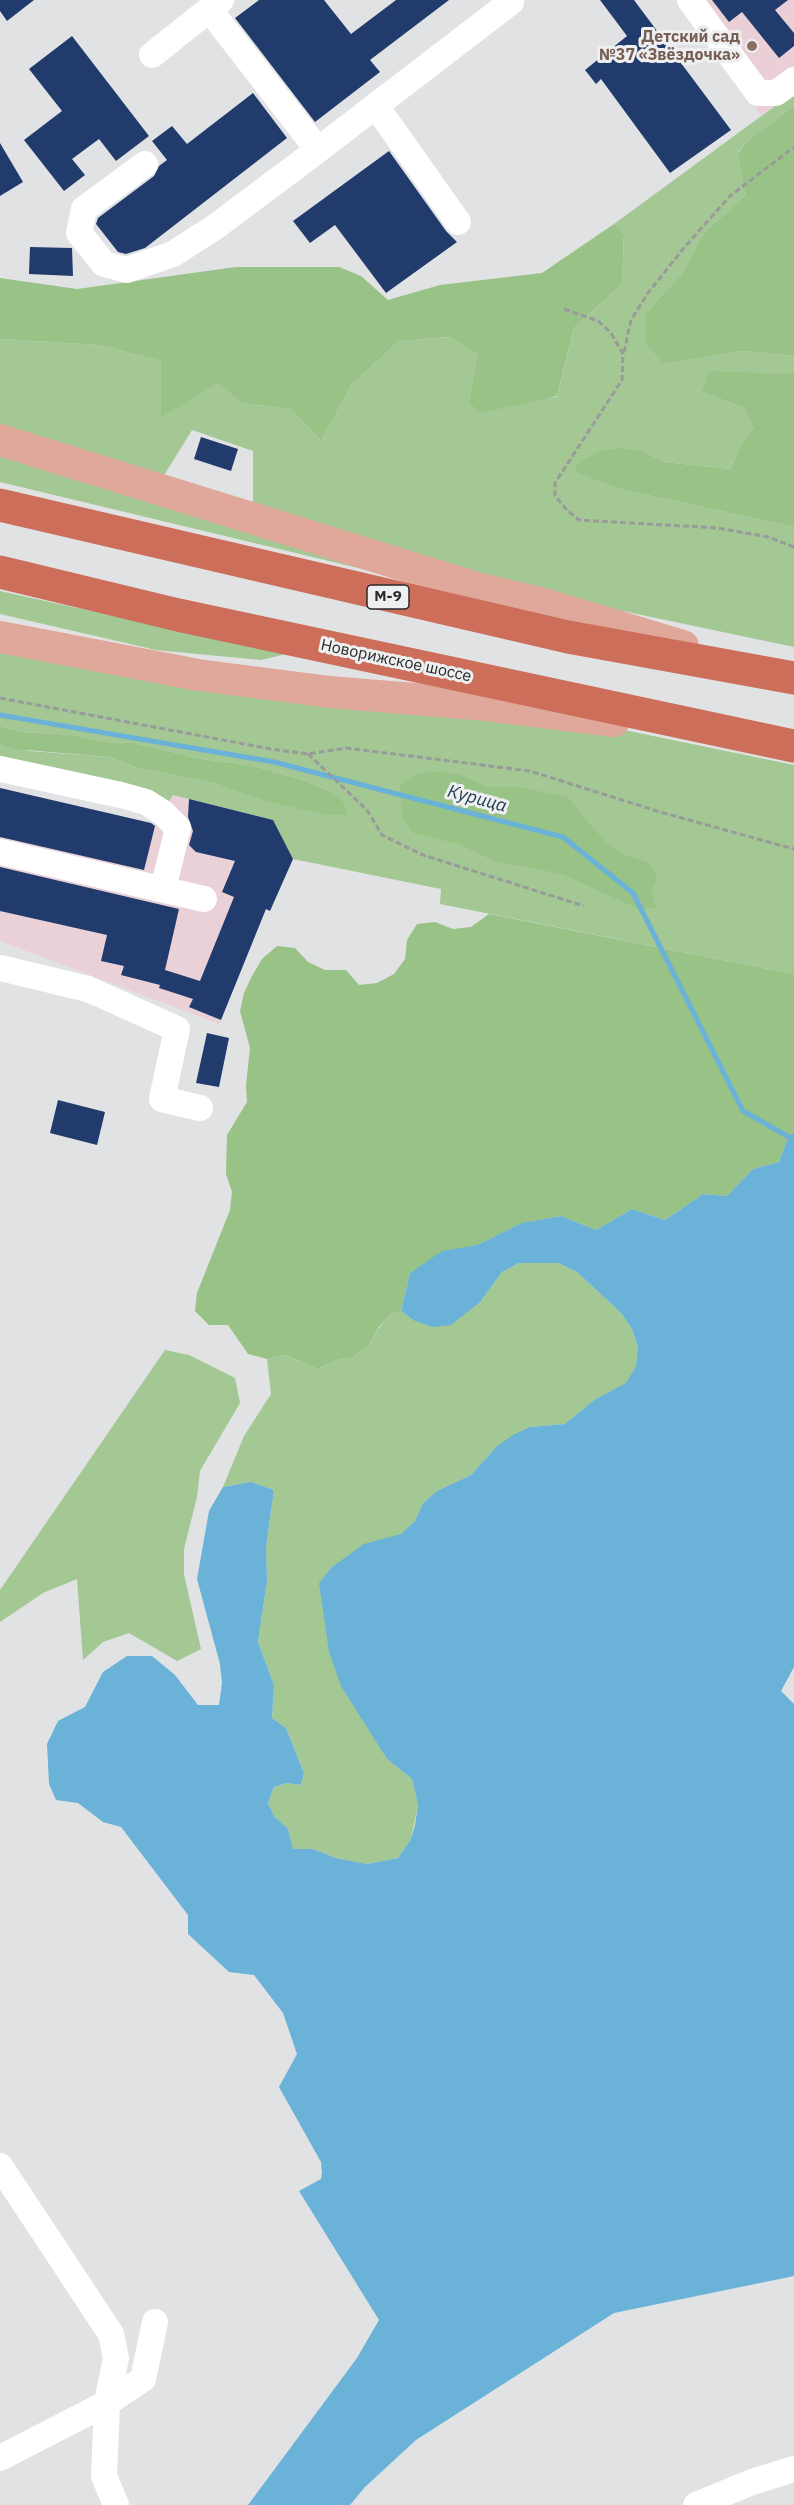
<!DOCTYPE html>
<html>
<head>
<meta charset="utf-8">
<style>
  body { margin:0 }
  canvas { display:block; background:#e1e2e3 }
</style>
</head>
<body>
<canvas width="794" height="2505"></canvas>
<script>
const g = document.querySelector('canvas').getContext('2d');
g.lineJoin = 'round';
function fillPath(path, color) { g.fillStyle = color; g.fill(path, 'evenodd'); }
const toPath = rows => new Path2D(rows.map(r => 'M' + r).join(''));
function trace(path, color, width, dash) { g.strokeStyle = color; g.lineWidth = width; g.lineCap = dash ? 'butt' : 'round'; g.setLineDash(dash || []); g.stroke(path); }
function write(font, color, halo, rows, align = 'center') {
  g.font = font + ' "IBM Plex Sans",sans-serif'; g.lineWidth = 6; g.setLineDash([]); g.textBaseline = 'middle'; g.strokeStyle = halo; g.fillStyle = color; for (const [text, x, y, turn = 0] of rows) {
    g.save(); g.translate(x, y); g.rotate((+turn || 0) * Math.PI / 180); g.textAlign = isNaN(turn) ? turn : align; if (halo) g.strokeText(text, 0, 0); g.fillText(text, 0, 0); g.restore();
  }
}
fillPath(toPath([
  [0,788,155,824,173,795,273,820,287,868,270,911,265,910,219,1024,0,941]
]), '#ead0d7');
fillPath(toPath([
  [677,0,794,0,794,92,761,115]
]), '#ead0d6');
fillPath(toPath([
  [794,92,794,106,747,141,738,152,745,195,703,234,683,272,645,314,664,364,743,351,794,356,794,372,702,392,744,408,753,428,740,447,731,469,664,462,643,451,575,471,620,489,794,527,794,647,542,594,253,505,253,451,192,430,163,477,0,430,0,339,99,345,161,361,218,383,242,403,291,409,321,441,352,384,399,341,449,337,477,354,469,402,557,397,574,328,622,284,624,234,614,224],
  [0,451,379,573,0,482],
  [0,591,286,654,261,660,156,650,0,614],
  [0,649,476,714,629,731,794,765,794,974,440,904,441,889,293,859,272,820,173,795,166,806,0,763,0,744,30,751,109,757,138,768,217,784,325,815,341,815,347,819,330,791,300,779,250,765,201,759,135,743,104,742,73,735,23,732,0,726],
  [519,1263,558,1263,577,1272,621,1313,632,1329,638,1347,636,1366,627,1383,594,1400,565,1424,530,1427,497,1446,471,1475,437,1491,423,1503,415,1521,401,1535,383,1540,373,1734,387,1759,412,1779,418,1805,411,1839,398,1858,367,1864,336,1858,313,1849,293,1849,288,1829,274,1816,268,1803,274,1787,287,1783,301,1785,304,1773,286,1728,272,1718,274,1685,258,1642,267,1581,266,1547,274,1490,251,1482,223,1487,244,1436,271,1394,267,1359,285,1355,318,1369,334,1361,353,1357,369,1346,378,1329,391,1314,401,1311,413,1320,480,1302,502,1272],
  [165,1350,189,1355,235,1378,240,1403,200,1471,197,1497,184,1549,184,1574,201,1649,177,1661,129,1633,103,1642,83,1660,77,1579,43,1593,0,1622,0,1590]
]), '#a3c894');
fillPath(toPath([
  [794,106,794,356,743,351,664,364,646,344,645,314,683,272,703,234,745,195,738,153,747,141],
  [614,224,624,234,622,284,574,328,557,396,480,413,469,402,477,354,449,337,399,341,352,384,321,441,291,409,242,403,218,383,161,417,161,361,99,345,0,339,0,278,77,289,236,267,339,267,361,276,388,300,440,285,542,273],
  [709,371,781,374,794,372,794,527,620,489,575,472,578,463,598,452,620,448,643,451,664,462,731,469,740,447,753,428,744,408,702,392],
  [0,726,23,732,73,735,104,742,135,743,201,759,250,765,300,779,330,791,343,802,348,819,341,815,325,815,263,800,217,784,138,768,109,757,14,749,0,744],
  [429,771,459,774,487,787,519,787,567,797,608,845,620,853,650,863,657,877,651,892,656,907,639,909,562,874,494,861,461,845,413,833,403,819,400,786,413,776],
  [489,914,794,974,794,1132,788,1138,779,1162,753,1169,727,1196,703,1194,665,1220,632,1209,596,1230,561,1216,523,1223,477,1245,442,1252,410,1273,401,1311,391,1314,378,1328,369,1346,353,1357,334,1361,318,1369,285,1355,267,1359,248,1354,228,1325,209,1325,195,1311,197,1293,230,1210,232,1192,226,1174,227,1135,247,1102,246,1085,250,1048,240,1011,244,993,252,976,262,959,277,946,295,948,308,962,325,970,346,970,359,985,377,983,394,974,405,959,407,940,417,924,435,922,453,929,471,927]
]), '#99c287');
fillPath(toPath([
  [794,1132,794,1667,781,1691,794,1704,794,2276,614,2313,416,2440,365,2487,350,2505,248,2505,357,2358,379,2320,299,2191,321,2179,322,2172,321,2162,279,2087,297,2054,283,2013,254,1975,229,1972,188,1934,188,1915,121,1827,103,1822,78,1803,56,1800,49,1784,47,1744,58,1721,85,1707,103,1672,127,1656,152,1656,175,1675,198,1705,219,1705,222,1683,220,1664,197,1579,209,1511,223,1487,251,1482,274,1490,266,1547,267,1581,258,1642,274,1685,272,1718,286,1728,304,1773,301,1785,287,1783,274,1787,268,1803,274,1816,288,1829,293,1849,313,1849,336,1858,367,1864,398,1858,411,1839,415,1825,418,1805,412,1779,387,1759,341,1686,329,1652,319,1583,332,1567,364,1544,401,1534,415,1521,423,1503,437,1491,471,1475,497,1446,513,1435,530,1427,565,1424,594,1400,626,1383,636,1366,638,1347,632,1329,621,1313,577,1272,558,1263,519,1263,502,1272,480,1302,451,1325,432,1327,413,1320,401,1311,410,1273,442,1251,477,1245,522,1223,561,1216,596,1230,632,1209,665,1220,703,1194,727,1196,753,1169,779,1162,788,1138]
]), '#6ab2d8');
trace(toPath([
  [0,715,274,762,563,837,633,893,743,1111,794,1140]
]), '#6ab2d8', 5);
fillPath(toPath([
  [0,0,34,0,7,21,0,11],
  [259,0,324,0,351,34,396,0,449,0,370,60,380,72,315,122,235,18],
  [600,0,634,0,731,130,670,173,601,79,596,84,585,70,627,36],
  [712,0,788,0,775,10,794,33,794,46,779,58,742,12,729,22],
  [72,36,149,136,116,161,99,139,72,159,85,175,64,191,24,140,62,111,29,69],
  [253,93,287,138,145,248,126,254,118,252,96,224,98,218,154,176,159,166,167,160,152,141,172,126,187,144],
  [0,143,23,182,0,196],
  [389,151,446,231,457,242,386,293,335,225,310,243,293,221],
  [30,247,72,248,73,276,29,274],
  [201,437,238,449,231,471,194,459],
  [0,788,151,823,155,826,144,870,0,837],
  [189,799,273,820,293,859,270,911,266,909,221,1020,189,1007,193,999,159,988,160,985,121,975,124,966,101,961,107,935,0,911,0,867,179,909,165,970,200,981,234,897,222,892,235,861,196,852,189,845,193,831,188,817],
  [207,1033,229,1038,219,1087,196,1083],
  [58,1100,105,1112,97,1145,50,1133]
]), '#203b6c');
trace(toPath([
  [564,309,598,321,611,333,623,354,622,380,555,483,555,496,567,510,579,520,718,528,768,537,794,547],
  [624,352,631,320,648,293,683,249,730,196,794,147],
  [0,698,271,749,308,754,346,748,530,771,660,812,794,849],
  [308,754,367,810,382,835,423,855,584,906]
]), '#999a9a', 3, [6, 3]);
trace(toPath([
  [690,0,758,93,776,93,794,80],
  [209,9,318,150,511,2],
  [152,55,221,0],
  [376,106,458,222],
  [145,164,84,209,79,233,104,264,127,270,173,254,215,227,318,150],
  [0,769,121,795,146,802,162,812,178,828,163,889],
  [0,852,204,899],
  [0,968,88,989,177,1029,162,1099,200,1108],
  [0,2166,111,2334,116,2358,107,2403,104,2476,116,2505],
  [0,2458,107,2403,143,2379,155,2322],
  [696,2505,752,2482,794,2469]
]), '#fff', 26);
trace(toPath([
  [0,440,477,588,544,604,683,646],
  [0,637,198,675,330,692,486,705,614,721]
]), '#e0a89b', 32);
trace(toPath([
  [0,505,568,637,794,678],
  [0,572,178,615,794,746]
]), '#cc6e59', 33);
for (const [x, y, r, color] of [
  [752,46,6,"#8d6e63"]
]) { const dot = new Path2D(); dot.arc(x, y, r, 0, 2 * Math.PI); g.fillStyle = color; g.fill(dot); trace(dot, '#eeeff0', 2); }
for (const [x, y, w] of [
  [388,597,42]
]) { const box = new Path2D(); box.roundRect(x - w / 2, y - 12, w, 24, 4.5); g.fillStyle = '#eeeff0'; g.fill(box); trace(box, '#282929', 1.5); }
write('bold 15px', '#282929', null, [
  ["М-9",388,597]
]);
write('bold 16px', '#785e54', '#eeeff0', [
  ["Детский сад",740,37],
  ["№37 «Звёздочка»",740,55]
], 'right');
write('16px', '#282929', '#eeeff0', [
  ["Новорижское шоссе",396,661,12]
]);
write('italic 18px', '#18394a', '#eeeff0', [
  ["Курица",477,799,15]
]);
</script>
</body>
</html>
